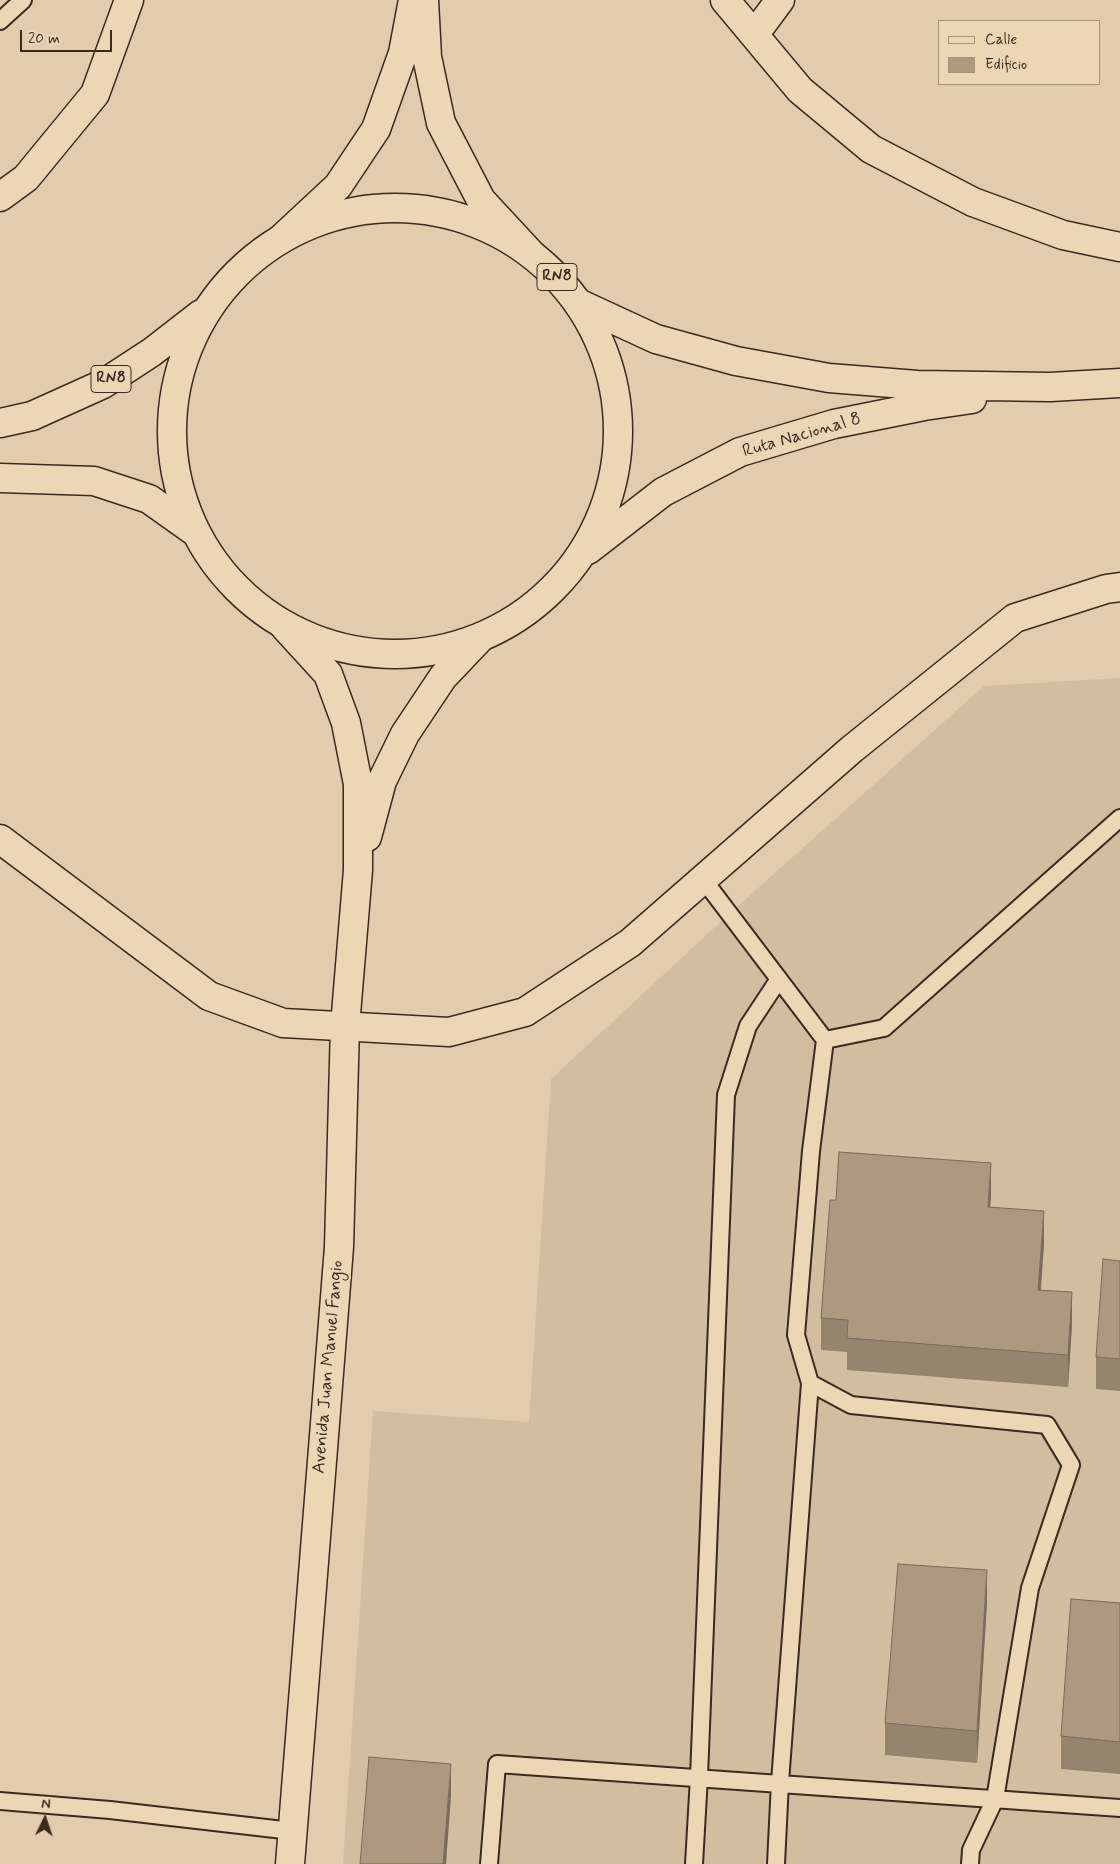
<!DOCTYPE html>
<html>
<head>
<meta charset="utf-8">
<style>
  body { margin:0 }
  #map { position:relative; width:1120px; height:1864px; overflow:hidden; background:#e2ccad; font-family:Mynerve,sans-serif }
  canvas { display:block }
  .legend { position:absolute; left:938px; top:20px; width:162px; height:65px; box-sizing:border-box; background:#edd6b6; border:1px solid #a69179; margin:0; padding:6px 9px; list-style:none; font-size:15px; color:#3b2a1e }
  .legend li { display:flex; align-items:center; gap:10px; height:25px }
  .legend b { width:25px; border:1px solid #a69179 }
  .north { position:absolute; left:20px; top:1794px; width:50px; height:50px; -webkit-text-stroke:4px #edd6b6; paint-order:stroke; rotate:4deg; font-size:14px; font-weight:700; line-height:20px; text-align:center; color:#3b2a1e }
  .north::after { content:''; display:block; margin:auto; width:18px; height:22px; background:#3b2a1e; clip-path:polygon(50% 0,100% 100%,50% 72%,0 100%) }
  .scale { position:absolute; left:20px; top:30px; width:92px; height:22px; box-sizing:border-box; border:2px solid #3b2a1e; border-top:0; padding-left:6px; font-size:15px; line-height:18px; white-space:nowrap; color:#3b2a1e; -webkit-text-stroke:4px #edd6b6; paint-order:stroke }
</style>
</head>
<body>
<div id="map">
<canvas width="1120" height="1864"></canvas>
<ul class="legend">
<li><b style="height:6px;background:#edd6b6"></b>Calle</li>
<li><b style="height:14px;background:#ae9980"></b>Edificio</li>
</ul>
<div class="north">N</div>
<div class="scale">20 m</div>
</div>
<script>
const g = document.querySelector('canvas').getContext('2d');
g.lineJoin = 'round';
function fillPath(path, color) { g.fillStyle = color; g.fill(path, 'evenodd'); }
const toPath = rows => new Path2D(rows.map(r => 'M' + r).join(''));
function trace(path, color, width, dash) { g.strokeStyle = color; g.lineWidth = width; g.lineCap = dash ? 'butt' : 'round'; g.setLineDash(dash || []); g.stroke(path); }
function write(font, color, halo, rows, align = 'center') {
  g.font = font + ' Mynerve,sans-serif'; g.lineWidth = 4.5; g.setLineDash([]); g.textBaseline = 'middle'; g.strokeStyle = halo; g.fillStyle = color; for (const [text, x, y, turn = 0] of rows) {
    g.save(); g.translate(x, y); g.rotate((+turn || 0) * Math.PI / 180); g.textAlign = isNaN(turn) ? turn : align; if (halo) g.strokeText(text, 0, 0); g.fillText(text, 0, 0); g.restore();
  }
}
fillPath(toPath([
  [1120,678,1120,1864,343,1864,373,1411,529,1422,551,1079,729,914,984,686]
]), '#d2bda0');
const lane = toPath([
  [0,21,23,0],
  [703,879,825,1040,884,1028,1120,818],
  [825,1040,811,1151,796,1335,810,1383,851,1405,1047,1425,1071,1465,1030,1588,995,1799,971,1850,970,1864],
  [0,1801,110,1810,292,1831],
  [489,1864,497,1764,1120,1808],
  [694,1864,699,1777,726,1095,748,1026,779,979],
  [776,1864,780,1782,810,1383]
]);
const street = toPath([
  [725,0,800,90,871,149,973,202,1063,235,1120,247],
  [754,35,780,0],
  [0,197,26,178,95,94,129,0],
  [0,839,209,996,283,1023,449,1032,525,1012,630,943,852,749,1015,618,1106,589,1120,587]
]);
const secondary = toPath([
  [424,0,427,57,441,123,481,200,532,255],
  [280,240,338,186,376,129,403,53,413,0],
  [285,627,328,674,346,723,358,784,358,870,345,1026,339,1247,290,1864],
  [367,837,382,781,405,734,443,677,480,638]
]);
const highway = toPath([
  '172 431a223 223 0 1 1 446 0a223 223 0 1 1-446 0Z',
  [578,303,656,339,736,361,829,378,917,385,1050,387,1120,383],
  [0,423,32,416,103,384,152,352,201,314],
  [0,478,94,481,149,499,194,531],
  [588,550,663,492,740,452,834,424,924,406,972,399]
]);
trace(lane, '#3b2a1e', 20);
trace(street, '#3b2a1e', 31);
trace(secondary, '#3b2a1e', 31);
trace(highway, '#3b2a1e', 31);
trace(lane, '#edd6b6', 16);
trace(street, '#edd6b6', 28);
trace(secondary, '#edd6b6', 28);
trace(highway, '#edd6b6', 28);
fillPath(toPath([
  [991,1195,990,1207,1044,1243,1041,1290,1072,1324,1068,1387,847,1370,847,1352,821,1350,821,1318,836,1200],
  [1120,1261,1120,1391,1096,1389,1096,1357],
  [987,1602,977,1763,885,1755,885,1723],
  [1120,1603,1120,1774,1061,1769,1061,1736]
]), '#96846e');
fillPath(toPath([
  [991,1163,991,1195,988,1239,988,1207],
  [1044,1211,1044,1243,1038,1322,1038,1290],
  [1072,1292,1072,1324,1068,1387,1068,1355],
  [987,1570,987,1602,977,1763,977,1731],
  [451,1764,451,1796,446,1864,443,1864]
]), '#7a6b5a');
const building = toPath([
  [839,1152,991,1163,988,1207,1044,1211,1038,1290,1072,1292,1068,1355,847,1338,848,1320,821,1318,830,1200,836,1200,839,1152],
  [1103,1259,1120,1261,1120,1359,1096,1357,1103,1259],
  [898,1564,987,1570,977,1731,885,1723,898,1564],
  [1071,1599,1120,1603,1120,1742,1061,1736,1071,1599],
  [369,1757,451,1764,443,1864,360,1864,369,1757]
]);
fillPath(building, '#ae9980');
trace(building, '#7a6b5a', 1);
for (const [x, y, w] of [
  [557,277,40],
  [111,379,40]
]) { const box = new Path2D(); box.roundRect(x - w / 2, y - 13.5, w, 27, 4); g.fillStyle = '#edd6b6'; g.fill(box); trace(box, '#3b2a1e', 1); }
write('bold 16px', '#3b2a1e', null, [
  ["RN8",557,277],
  ["RN8",111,379]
]);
write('18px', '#3b2a1e', '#edd6b6', [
  ["Ruta Nacional 8",802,436,-16],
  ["Avenida Juan Manuel Fangio",329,1367,-85]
]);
</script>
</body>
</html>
